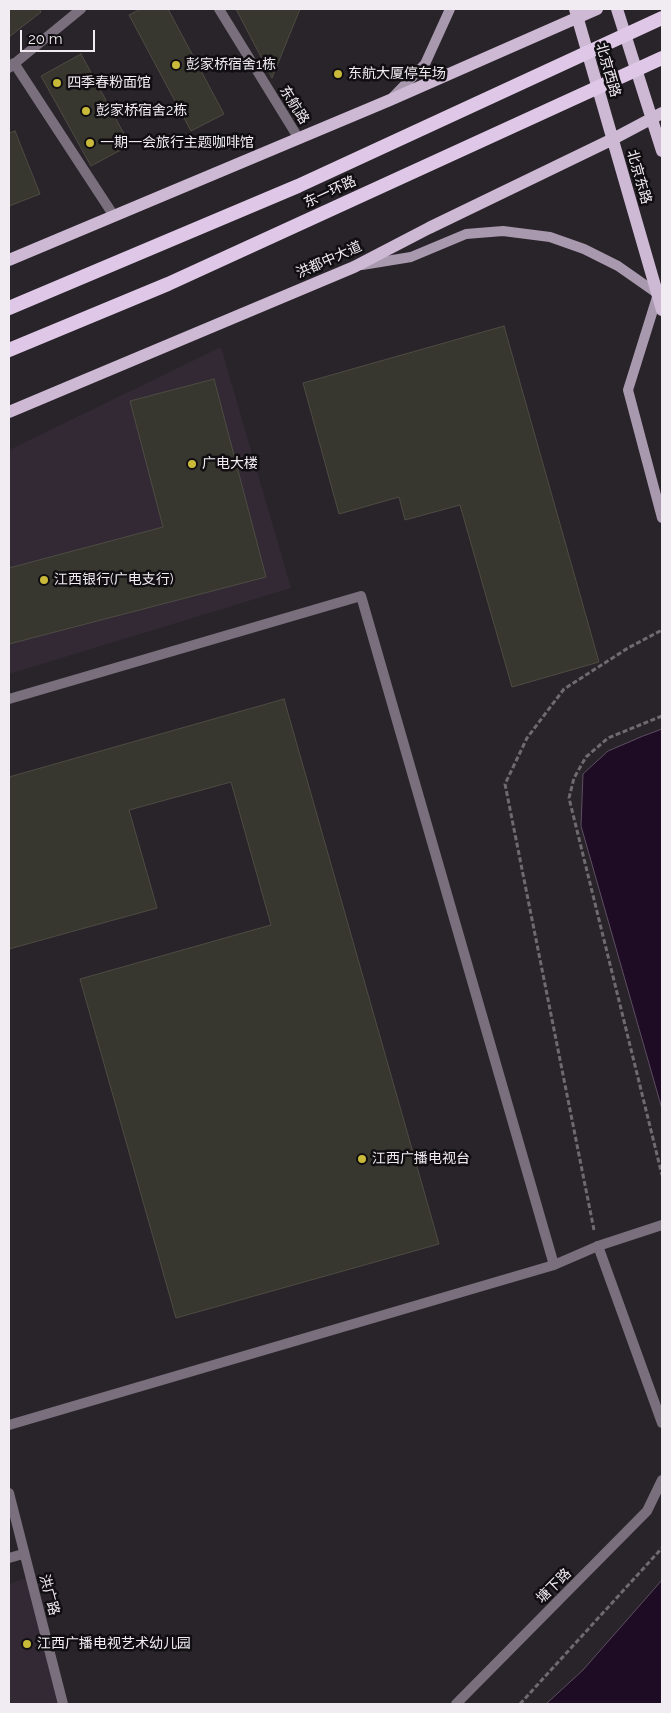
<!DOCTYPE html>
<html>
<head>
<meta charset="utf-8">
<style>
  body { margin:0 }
  #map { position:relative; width:671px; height:1713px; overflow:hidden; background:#29242a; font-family:Raleway,sans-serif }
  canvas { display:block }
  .frame { position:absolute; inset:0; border:10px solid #f0ecf1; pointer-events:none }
  .scale { position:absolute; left:20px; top:30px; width:75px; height:22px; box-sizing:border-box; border:2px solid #f0ecf1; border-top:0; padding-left:6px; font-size:15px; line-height:18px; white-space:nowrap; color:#f0ecf1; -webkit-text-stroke:4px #100e11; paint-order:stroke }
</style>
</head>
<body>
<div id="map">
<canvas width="671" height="1713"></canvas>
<div class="frame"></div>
<div class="scale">20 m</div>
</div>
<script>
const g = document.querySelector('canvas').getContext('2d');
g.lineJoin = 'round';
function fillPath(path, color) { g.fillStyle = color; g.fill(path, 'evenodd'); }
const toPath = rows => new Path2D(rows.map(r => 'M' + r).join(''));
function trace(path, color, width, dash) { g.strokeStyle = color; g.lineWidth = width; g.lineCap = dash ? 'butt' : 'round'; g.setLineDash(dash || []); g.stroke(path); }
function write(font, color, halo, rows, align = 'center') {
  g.font = font + ' Raleway,"Noto Sans SC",sans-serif'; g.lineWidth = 5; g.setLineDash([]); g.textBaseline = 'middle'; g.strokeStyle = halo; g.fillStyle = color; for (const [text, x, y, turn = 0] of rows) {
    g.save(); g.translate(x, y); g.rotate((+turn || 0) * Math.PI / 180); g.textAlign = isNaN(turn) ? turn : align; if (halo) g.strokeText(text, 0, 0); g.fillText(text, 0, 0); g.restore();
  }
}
fillPath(toPath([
  [221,347,291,588,9,674,9,450],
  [29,1577,60,1704,9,1704,9,1584]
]), '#322935');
const water = toPath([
  [662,729,662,1109,581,826,583,774,608,751,643,736,662,729],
  [662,1580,662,1704,546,1704,583,1670,662,1580]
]);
fillPath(water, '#1e0c24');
trace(water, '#5d4f62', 1);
const building = toPath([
  [9,9,39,9,41,12,9,37,9,9],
  [141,9,168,9,224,114,191,131,129,15,141,9],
  [236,9,300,9,272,78,236,9],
  [81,54,130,145,91,166,41,76,81,54],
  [15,131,40,194,9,206,9,133,15,131],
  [504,326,599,662,512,687,460,505,405,520,399,497,339,514,303,383,504,326],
  [214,379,266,577,9,644,9,568,163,527,130,401,214,379],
  [284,699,439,1244,176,1318,80,979,271,925,231,782,129,810,157,908,9,949,9,777,284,699]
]);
fillPath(building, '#38372f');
trace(building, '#4d4c43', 1);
trace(toPath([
  [662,716,608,738,586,757,574,778,569,798,662,1175],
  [594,1230,505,784,527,738,564,689,628,648,662,630],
  [520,1704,662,1548]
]), '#6e6a6f', 3, [5, 2.5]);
trace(toPath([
  [598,1246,662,1423],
  [9,1558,23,1554],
  [456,1704,647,1511,662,1480]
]), '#796f7d', 10);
trace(toPath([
  [219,9,299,139],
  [14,63,114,216],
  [9,68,81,9],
  [9,699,361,596,554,1265],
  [9,1425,554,1265,598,1246,662,1225],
  [9,1493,63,1704]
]), '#796f7d', 10);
trace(toPath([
  [393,97,425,64,450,9],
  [362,265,411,257,466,234,503,231,550,237,584,249,618,266,658,294,628,390,662,518]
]), '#a999af', 10);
trace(toPath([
  [575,9,662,310],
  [617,9,662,151],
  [9,260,390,100,597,9],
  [9,412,354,267,429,228,613,139,662,113]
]), '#ceb9d5', 12);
trace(toPath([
  [9,308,298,186,662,18],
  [9,350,168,284,662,58]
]), '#dfc8e7', 14);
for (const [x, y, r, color] of [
  [176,65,5,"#c9ba3a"],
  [338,74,5,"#c9ba3a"],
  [57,83,5,"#c9ba3a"],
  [86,111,5,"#c9ba3a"],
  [90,143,5,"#c9ba3a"],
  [192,464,5,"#c9ba3a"],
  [44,580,5,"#c9ba3a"],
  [362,1159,5,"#c9ba3a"],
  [27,1644,5,"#c9ba3a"]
]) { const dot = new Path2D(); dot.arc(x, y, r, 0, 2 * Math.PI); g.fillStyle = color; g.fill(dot); trace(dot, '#100e11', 2); }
write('14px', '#f0ecf1', '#100e11', [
  ["彭家桥宿舍1栋",186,65],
  ["东航大厦停车场",348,74],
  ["四季春粉面馆",67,83],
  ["彭家桥宿舍2栋",96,111],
  ["一期一会旅行主题咖啡馆",100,143],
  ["广电大楼",202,464],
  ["江西银行(广电支行)",54,580],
  ["江西广播电视台",372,1159],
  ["江西广播电视艺术幼儿园",37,1644]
], 'left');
write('14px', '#f0ecf1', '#100e11', [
  ["北京西路",608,70,74],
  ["东航路",294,105,58],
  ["北京东路",639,177,74],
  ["东一环路",330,192,-25],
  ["洪都中大道",329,260,-24],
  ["塘下路",554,1586,-45],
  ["洪广路",49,1595,75]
]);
</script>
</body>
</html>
